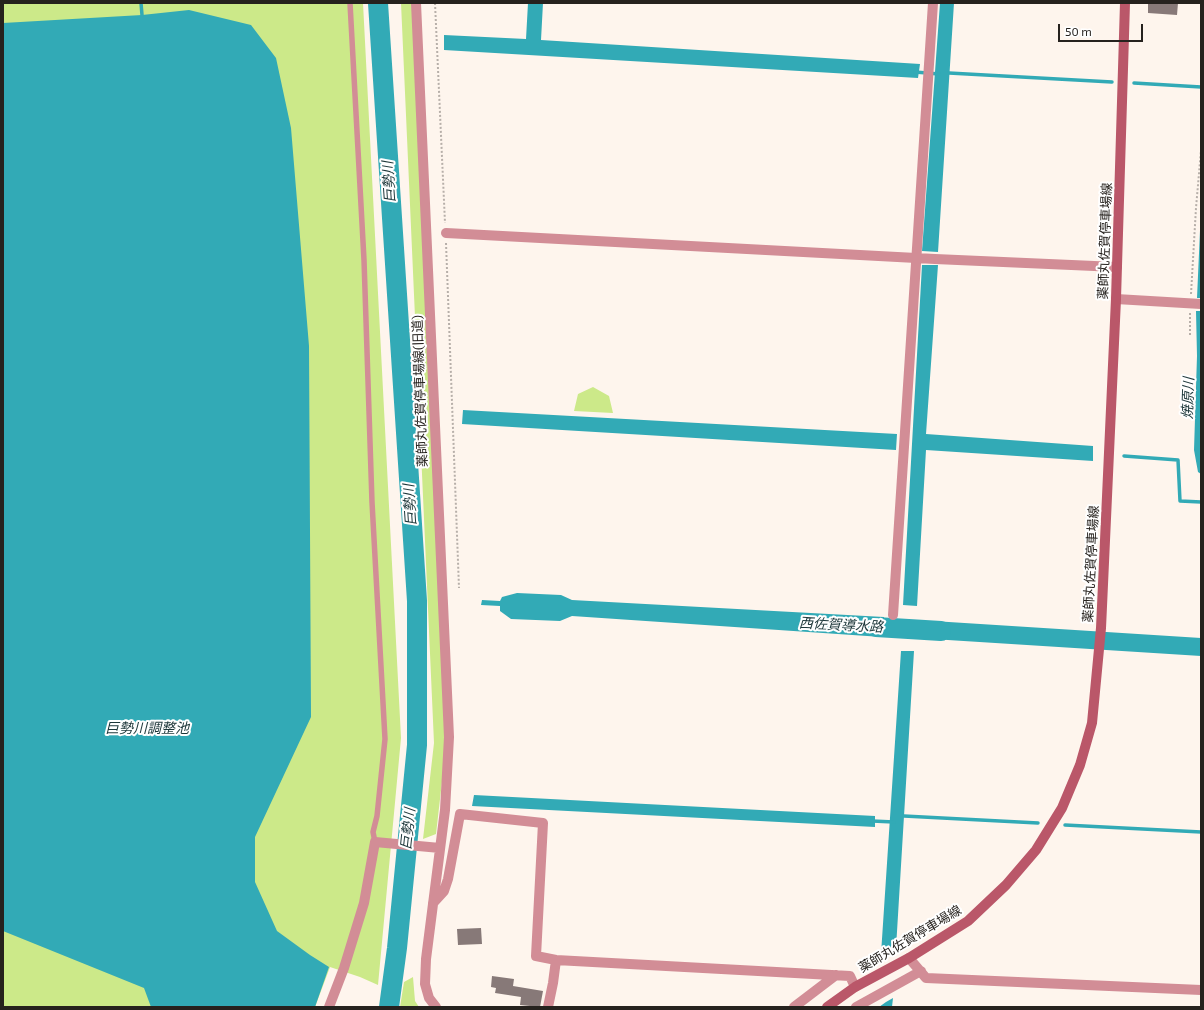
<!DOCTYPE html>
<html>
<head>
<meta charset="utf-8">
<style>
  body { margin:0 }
  #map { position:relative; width:1204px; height:1010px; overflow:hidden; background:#fef5ed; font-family:"Exo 2",sans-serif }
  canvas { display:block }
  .frame { position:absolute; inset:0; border:4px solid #26221e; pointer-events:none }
  .scale { position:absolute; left:1058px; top:24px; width:85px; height:18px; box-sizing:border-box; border:2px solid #26221e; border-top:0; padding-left:5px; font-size:12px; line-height:14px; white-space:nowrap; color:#26221e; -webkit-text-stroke:3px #fff; paint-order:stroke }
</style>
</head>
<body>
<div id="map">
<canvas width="1204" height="1010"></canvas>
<div class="frame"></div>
<div class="scale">50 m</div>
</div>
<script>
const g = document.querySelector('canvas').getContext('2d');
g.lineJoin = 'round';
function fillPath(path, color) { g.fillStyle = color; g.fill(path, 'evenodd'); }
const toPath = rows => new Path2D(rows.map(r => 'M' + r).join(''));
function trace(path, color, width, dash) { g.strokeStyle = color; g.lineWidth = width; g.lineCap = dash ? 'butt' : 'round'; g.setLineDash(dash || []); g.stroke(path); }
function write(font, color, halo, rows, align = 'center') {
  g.font = font + ' "Exo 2","Noto Sans JP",sans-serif'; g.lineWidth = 4; g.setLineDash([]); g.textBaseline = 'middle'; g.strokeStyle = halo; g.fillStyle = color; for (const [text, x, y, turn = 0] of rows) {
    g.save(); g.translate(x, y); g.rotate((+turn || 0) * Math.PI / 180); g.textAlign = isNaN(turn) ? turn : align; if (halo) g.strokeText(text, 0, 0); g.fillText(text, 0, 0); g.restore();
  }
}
fillPath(toPath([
  [3,3,363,3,401,738,378,985,360,977,330,967,315,1007,3,1007],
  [401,3,412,3,444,680,444,764,436,834,423,839,434,743],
  [593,387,609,396,613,413,574,411,578,394],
  [413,977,415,1001,419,1007,400,1007,404,982]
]), '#cce989');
fillPath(toPath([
  [528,3,543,3,541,40,920,64,918,78,444,50,444,35,526,39],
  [940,3,954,3,938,252,922,251],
  [189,10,251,25,276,58,291,128,309,346,311,717,255,837,255,882,277,931,310,955,329,967,315,1007,151,1007,144,988,3,931,3,23,142,15],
  [1201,206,1201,298,1197,298,1201,208],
  [922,265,938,265,926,434,1093,446,1093,461,926,450,917,606,903,605],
  [1196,311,1201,311,1201,474,1198,472,1194,450,1197,356],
  [463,410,897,434,896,450,462,424],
  [517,593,561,595,572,600,884,617,884,625,902,626,902,632,883,631,882,637,572,616,560,621,511,619,500,611,500,606,481,605,482,600,500,601,502,597],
  [933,621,1201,638,1201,656,932,639,932,633,915,632,915,626,933,627],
  [901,651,914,651,896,948,881,954],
  [474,795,875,816,875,827,472,806],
  [893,998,892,1007,879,1007,886,1002]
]), '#32aab6');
trace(toPath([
  [141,3,142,15],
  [915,72,939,74],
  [949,73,1112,82],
  [1134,83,1201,87],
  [1124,456,1178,460,1180,501,1201,502],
  [904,816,1038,823],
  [872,821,894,822],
  [1065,825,1201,832]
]), '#32aab6', 3.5);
trace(toPath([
  [378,3,417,601,417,745,397,948,389,1007],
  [876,627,941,631]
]), '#32aab6', 20);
fillPath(toPath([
  [1148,3,1178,3,1177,15,1148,13],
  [481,928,482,944,458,945,457,929],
  [492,976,514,979,513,986,543,991,540,1007,520,1005,521,997,495,993,496,988,491,987]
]), '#877978');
trace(toPath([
  [435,3,445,223],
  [446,243,459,588],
  [1191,294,1196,208,1201,150],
  [1190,313,1190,336]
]), '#b7afa9', 2, [2, 2]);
trace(toPath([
  [350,3,364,260,372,502,385,739,377,816,373,832,375,842]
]), '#d28d96', 5.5);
trace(toPath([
  [416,3,449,737,445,810,426,959,425,984,429,998,436,1007],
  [446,233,935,259,1117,267],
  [1116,299,1201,304],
  [893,615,933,3],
  [433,903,444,891,448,879,460,814,543,823,536,956,556,960,850,976,855,987],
  [909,958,926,978,1201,990],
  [329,1007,344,968,364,903,375,842,440,848],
  [548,1007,553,983,556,960],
  [794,1007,836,975],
  [856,1007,921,971]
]), '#d28d96', 10);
trace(toPath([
  [827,1007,855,987,909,958,968,921,1006,885,1036,850,1062,808,1080,765,1092,723,1101,628,1116,299,1125,3]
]), '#ba5769', 10);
write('13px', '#26221e', '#fff', [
  ["薬師丸佐賀停車場線",1105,241,-88],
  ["薬師丸佐賀停車場線(旧道)",420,391,-92],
  ["薬師丸佐賀停車場線",1091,564,-87],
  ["薬師丸佐賀停車場線",910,939,-31]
]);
write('italic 14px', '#1c3639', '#fff', [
  ["巨勢川",389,182,-94],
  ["焼原川",1188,398,-88],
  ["巨勢川",410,505,-94],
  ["西佐賀導水路",841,625,3],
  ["巨勢川調整池",147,728],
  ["巨勢川",408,829,-84]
]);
</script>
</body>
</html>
